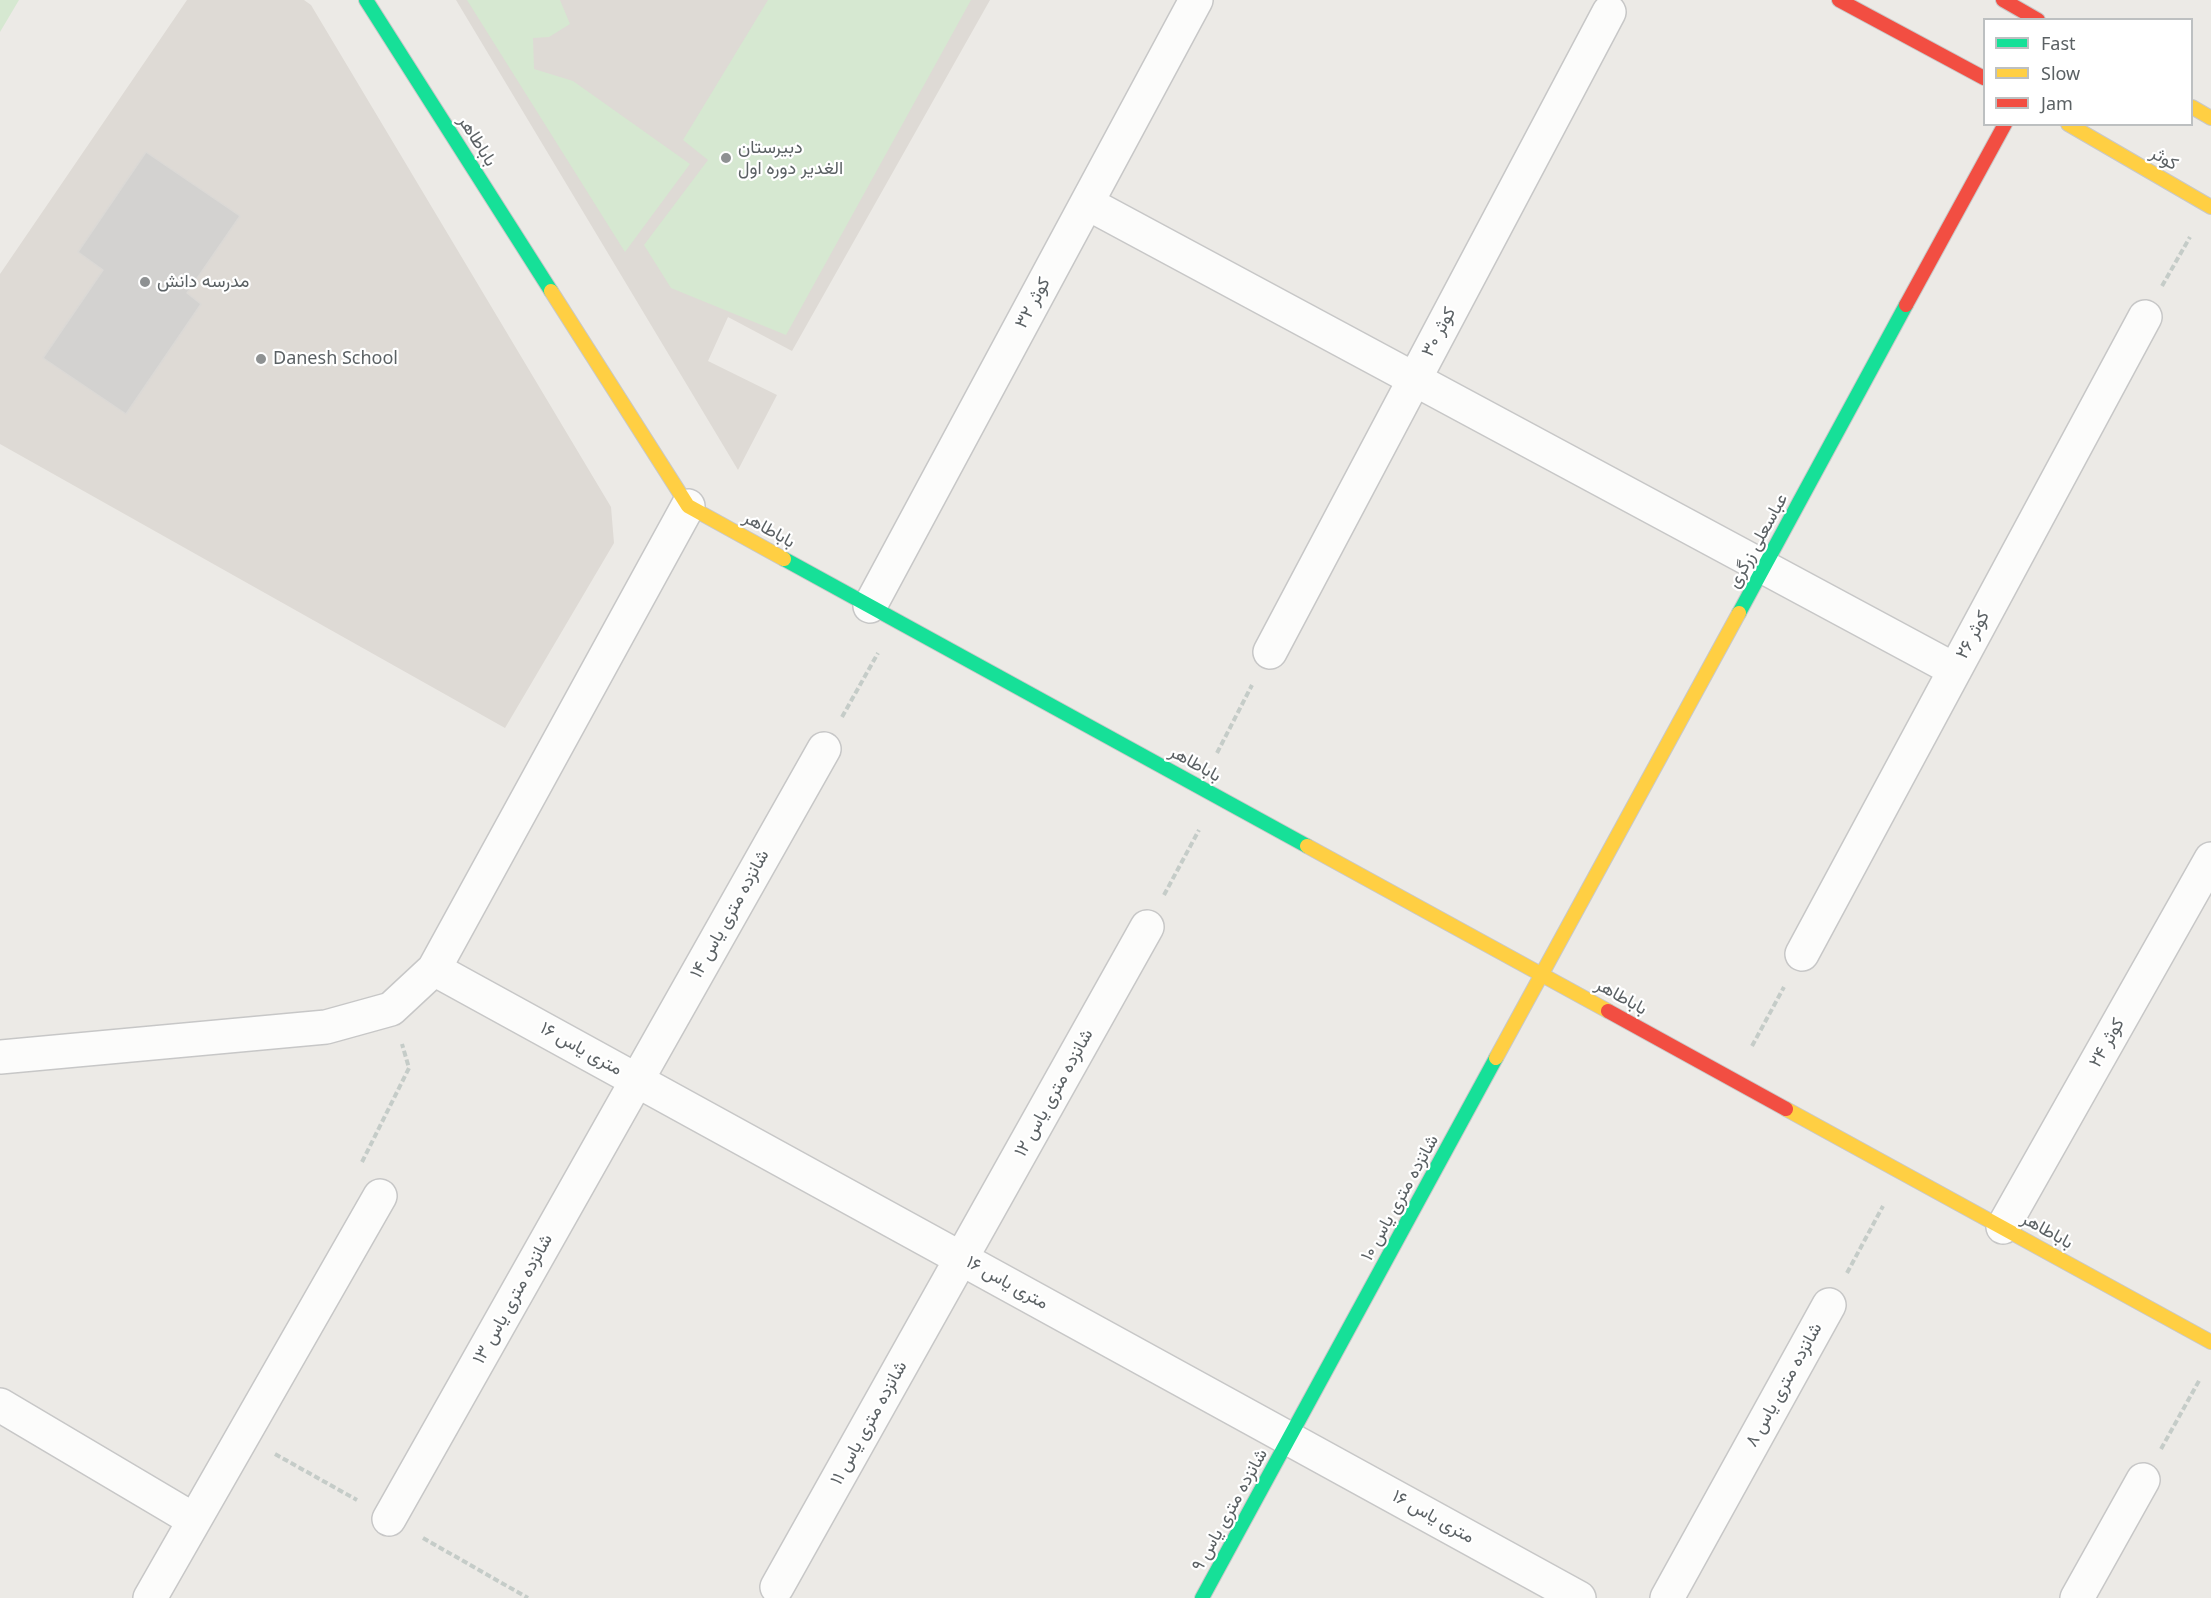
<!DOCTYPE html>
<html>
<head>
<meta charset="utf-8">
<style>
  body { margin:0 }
  #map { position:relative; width:2211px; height:1598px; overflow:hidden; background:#eceae6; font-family:"Noto Sans",sans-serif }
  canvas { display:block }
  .legend { position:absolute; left:1983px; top:18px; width:210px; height:108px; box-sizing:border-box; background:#fff; border:2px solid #bdc0c1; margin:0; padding:8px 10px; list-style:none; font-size:18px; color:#5b6164 }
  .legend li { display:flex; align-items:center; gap:12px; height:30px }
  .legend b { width:30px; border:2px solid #bdc0c1 }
</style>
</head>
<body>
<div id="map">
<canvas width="2211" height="1598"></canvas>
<ul class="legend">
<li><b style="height:8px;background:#16e098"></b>Fast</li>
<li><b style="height:8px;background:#ffcf43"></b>Slow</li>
<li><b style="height:8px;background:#f24e42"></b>Jam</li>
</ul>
</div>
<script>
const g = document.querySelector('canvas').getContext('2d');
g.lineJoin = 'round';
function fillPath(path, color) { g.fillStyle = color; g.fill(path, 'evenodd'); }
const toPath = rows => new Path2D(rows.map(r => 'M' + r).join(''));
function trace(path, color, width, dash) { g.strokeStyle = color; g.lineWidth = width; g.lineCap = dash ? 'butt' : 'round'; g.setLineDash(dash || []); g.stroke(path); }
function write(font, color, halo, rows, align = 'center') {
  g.font = font + ' "Noto Sans",Vazirmatn,sans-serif'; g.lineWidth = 4.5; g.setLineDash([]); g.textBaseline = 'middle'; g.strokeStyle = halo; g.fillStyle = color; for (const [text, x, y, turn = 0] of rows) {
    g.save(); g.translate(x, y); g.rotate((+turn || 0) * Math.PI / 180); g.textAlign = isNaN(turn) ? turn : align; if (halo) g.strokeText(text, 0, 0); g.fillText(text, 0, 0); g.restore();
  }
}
fillPath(toPath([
  [187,0,304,0,311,5,611,507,614,543,505,728,0,444,0,274],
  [456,0,990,0,792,351,728,317,708,361,777,395,738,470]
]), '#dedad5');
fillPath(toPath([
  [0,0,19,0,0,32],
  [467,0,560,0,570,24,549,37,533,38,534,69,573,81,690,164,625,252],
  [768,0,971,0,786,335,671,288,644,245,708,160,683,140]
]), '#d6e8d1');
const building = toPath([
  [146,152,240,216,187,293,201,304,126,414,43,358,103,270,78,252,146,152]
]);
fillPath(building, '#d3d2d0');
trace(building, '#dbd9d6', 1.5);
const street = toPath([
  [1087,203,1955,670],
  [870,606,1196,0],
  [1270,652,1609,12],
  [1802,954,2145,317],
  [434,969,1579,1598],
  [0,1057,326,1027,391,1009,434,969,688,506],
  [2003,1227,2211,859],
  [0,1405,194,1520],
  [389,1519,824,749],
  [777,1587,1147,927],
  [150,1598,380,1196],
  [1667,1598,1829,1305],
  [2077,1598,2143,1480]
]);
const fast = toPath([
  [366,0,551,291],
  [784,559,1307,846],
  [1739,613,1906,305],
  [1202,1598,1496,1058]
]);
const slow = toPath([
  [2192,107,2211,118],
  [2068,124,2211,207],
  [551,291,688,506,784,559],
  [1307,846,1608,1011],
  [1496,1058,1739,613],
  [1786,1109,2211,1342]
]);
const jam = toPath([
  [1839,0,1984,78],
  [2003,0,2038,20],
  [1906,305,2005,124],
  [1608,1011,1786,1109]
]);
trace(street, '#c7c7c7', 36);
trace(fast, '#c8c8c8', 16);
trace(slow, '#c8c8c8', 16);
trace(jam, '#c8c8c8', 16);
trace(toPath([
  [2162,286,2190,237],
  [842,717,878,653],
  [1217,753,1252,685],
  [1164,895,1199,830],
  [1752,1046,1784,987],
  [362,1162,409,1068,402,1044],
  [1847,1273,1883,1206],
  [2161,1449,2200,1379],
  [275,1454,357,1500],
  [423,1538,528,1598]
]), '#c5ccc8', 4, [6, 3]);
trace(street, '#fcfcfb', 33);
trace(fast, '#16e098', 14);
trace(slow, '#ffcf43', 14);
trace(jam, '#f24e42', 14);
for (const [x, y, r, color] of [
  [726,158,6,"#8e9192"],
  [145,282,6,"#8e9192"],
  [261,359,6,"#8e9192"]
]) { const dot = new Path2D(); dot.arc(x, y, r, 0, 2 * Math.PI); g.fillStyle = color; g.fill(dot); trace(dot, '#fff', 2); }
write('18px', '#5b6164', '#fff', [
  ["باباطاهر",477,141,58],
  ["کوثر",2164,159,30],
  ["کوثر ۳۲",1033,303,-62],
  ["کوثر ۳۰",1439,332,-62],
  ["باباطاهر",769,530,29],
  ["عباسعلی زرگری",1758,541,-61],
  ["کوثر ۲۶",1973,635,-62],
  ["باباطاهر",1195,764,29],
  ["شانزده متری یاس ۱۴",730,914,-61],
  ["باباطاهر",1621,997,29],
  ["کوثر ۲۴",2107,1043,-61],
  ["۱۶ متری یاس",581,1049,29],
  ["شانزده متری یاس ۱۲",1054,1093,-61],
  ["شانزده متری یاس ۱۰",1400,1198,-61],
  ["باباطاهر",2047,1231,29],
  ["۱۶ متری یاس",1007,1283,29],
  ["شانزده متری یاس ۱۳",513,1299,-61],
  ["شانزده متری یاس ۸",1784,1385,-61],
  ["شانزده متری یاس ۱۱",869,1423,-61],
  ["شانزده متری یاس ۹",1230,1510,-61],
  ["۱۶ متری یاس",1433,1517,29]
]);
write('18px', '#5b6164', '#fff', [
  ["دبیرستان",738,148],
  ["الغدیر دوره اول",738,169],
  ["مدرسه دانش",157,282],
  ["Danesh School",273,359]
], 'left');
</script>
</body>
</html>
